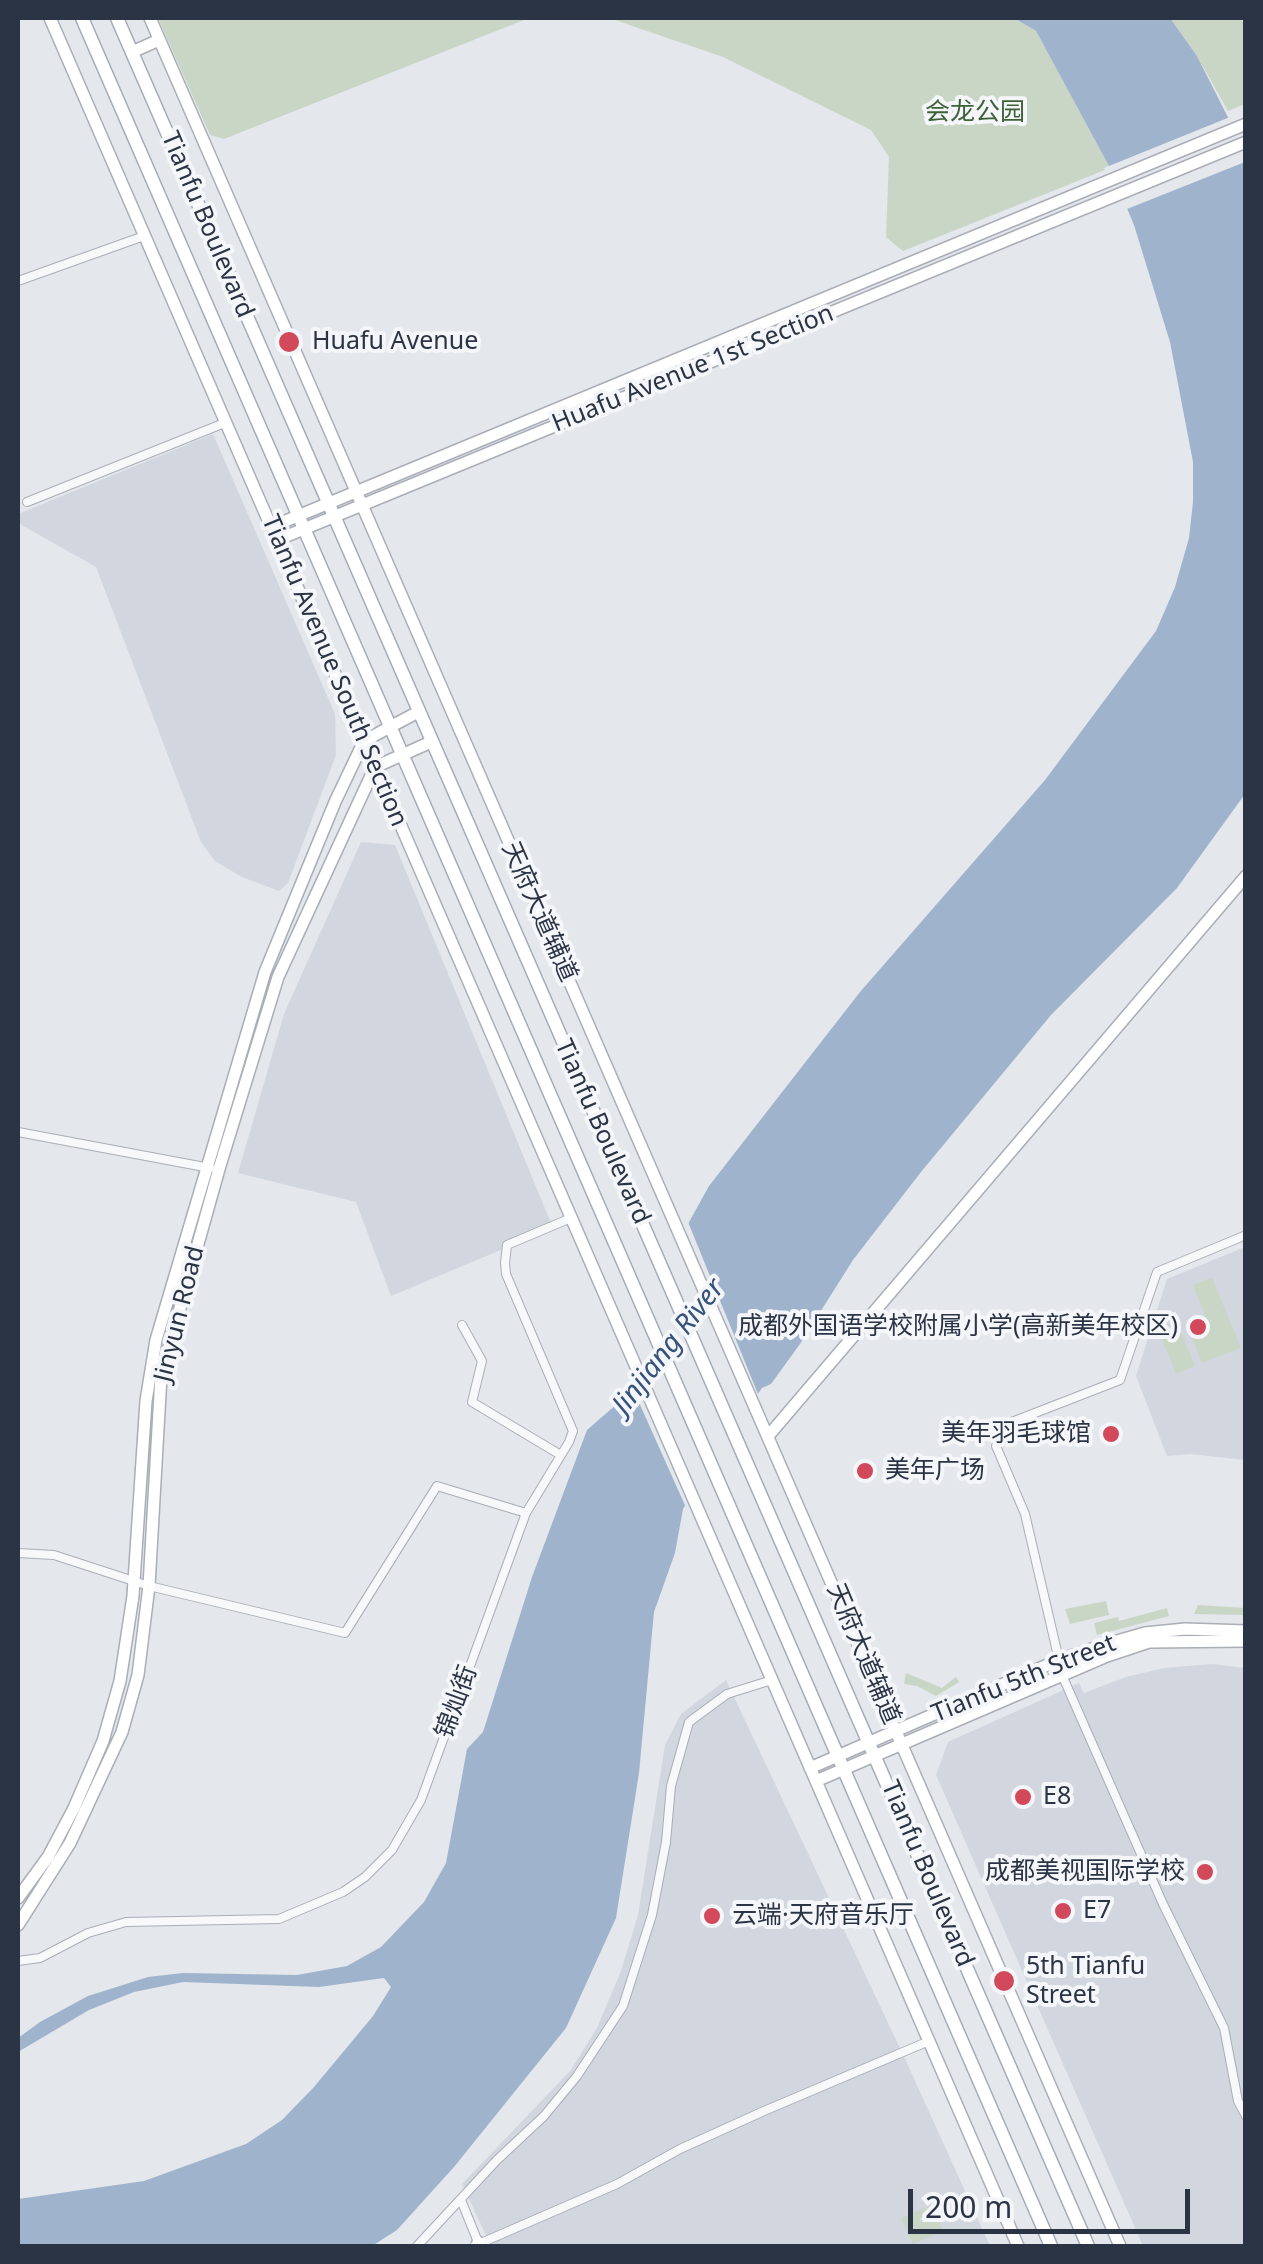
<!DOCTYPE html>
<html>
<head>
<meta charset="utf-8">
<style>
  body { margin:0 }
  #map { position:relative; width:1263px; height:2264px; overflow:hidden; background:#e4e7ec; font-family:"Noto Sans",sans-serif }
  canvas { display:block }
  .frame { position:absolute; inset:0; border:20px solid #2b3445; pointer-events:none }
  .scale { position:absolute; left:908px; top:2189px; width:282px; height:45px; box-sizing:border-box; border:5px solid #2b3445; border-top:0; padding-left:12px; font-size:30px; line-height:35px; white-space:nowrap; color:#2b3445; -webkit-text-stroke:8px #f4f6f9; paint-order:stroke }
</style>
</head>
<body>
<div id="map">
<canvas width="1263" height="2264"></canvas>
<div class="frame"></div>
<div class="scale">200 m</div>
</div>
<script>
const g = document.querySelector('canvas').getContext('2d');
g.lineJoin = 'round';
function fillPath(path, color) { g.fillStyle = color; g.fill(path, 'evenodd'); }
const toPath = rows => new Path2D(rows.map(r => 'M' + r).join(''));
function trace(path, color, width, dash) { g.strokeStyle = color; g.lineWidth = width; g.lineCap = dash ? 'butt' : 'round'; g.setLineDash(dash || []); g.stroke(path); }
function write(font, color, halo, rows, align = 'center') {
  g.font = font + ' "Noto Sans","Noto Sans SC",sans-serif'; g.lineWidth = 8; g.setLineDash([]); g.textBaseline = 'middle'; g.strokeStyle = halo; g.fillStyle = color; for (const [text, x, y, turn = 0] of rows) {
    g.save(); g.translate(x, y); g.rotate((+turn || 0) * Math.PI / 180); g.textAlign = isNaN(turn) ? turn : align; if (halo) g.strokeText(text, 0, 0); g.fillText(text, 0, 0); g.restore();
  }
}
fillPath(toPath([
  [213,434,335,714,336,755,288,883,279,891,242,877,215,861,201,842,96,567,18,523,18,514],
  [361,842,395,845,553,1228,391,1296,356,1202,238,1173,284,1014],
  [1245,1247,1245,1460,1190,1454,1167,1456,1136,1376,1167,1279],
  [1213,1664,1245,1668,1245,2246,1143,2246,936,1775,948,1742,1079,1683,1084,1693,1126,1677,1164,1668],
  [726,1680,906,2061,990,2246,491,2246,462,2184,570,2071,597,2028,621,1971,638,1915,665,1745,681,1714]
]), '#d2d6de');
fillPath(toPath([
  [158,18,529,18,224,139,210,135],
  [609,18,1014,18,1036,31,1110,168,903,251,886,237,889,157,871,130,723,57],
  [1170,18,1240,18,1245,25,1245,104,1228,111,1197,56],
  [1212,1278,1241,1348,1202,1363,1189,1329,1207,1321,1193,1285],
  [1181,1332,1195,1366,1176,1374,1162,1339],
  [1106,1601,1109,1615,1070,1624,1065,1609],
  [1198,1605,1245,1608,1245,1615,1194,1614],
  [1167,1608,1169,1616,1097,1635,1094,1623,1118,1617,1119,1621],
  [906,1673,942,1688,956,1677,959,1682,936,1696,917,1686,904,1684],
  [932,2205,943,2231,913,2244,901,2218]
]), '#c9d6c5');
fillPath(toPath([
  [1014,18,1170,18,1197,56,1245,151,1245,794,1177,888,1051,1015,921,1172,853,1260,800,1344,771,1384,762,1388,721,1445,683,1509,675,1553,654,1612,639,1773,616,1918,566,2028,454,2167,397,2230,372,2246,18,2246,18,2199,144,2181,246,2144,282,2120,314,2087,373,2016,391,1987,384,1978,319,1987,183,1982,134,1992,89,2010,18,2052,18,2038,40,2022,88,1996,148,1977,183,1973,297,1975,347,1966,381,1947,424,1902,446,1863,467,1749,483,1732,532,1577,587,1430,625,1397,662,1311,683,1233,709,1186,860,992,1045,780,1156,631,1175,587,1189,538,1193,502,1193,462,1170,342,1134,225,1110,168,1036,31]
]), '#9fb4cc');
fillPath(toPath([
  [1235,115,1246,139,1245,162,1122,211,1104,168],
  [686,1217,760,1399,725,1448,688,1512,628,1378,657,1310,669,1259]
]), '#e4e7ec');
const street = toPath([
  [18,281,144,236],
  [27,502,227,422],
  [18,1132,210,1168],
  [462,1325,482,1361,472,1402,559,1454],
  [18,1553,54,1555,149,1586,345,1633,437,1486,526,1513],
  [1059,1660,1025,1514,996,1446,1004,1425,1120,1380,1157,1272,1246,1235],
  [1062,1675,1163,1904,1224,2028,1238,2101,1246,2116],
  [18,1961,40,1958,88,1933,126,1922,279,1919,343,1892,365,1877,392,1850,421,1800,526,1513,569,1442,573,1431,506,1274,505,1263,507,1245,571,1218],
  [461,2200,478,2242],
  [417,2246,497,2160,544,2116,577,2076,623,2006,652,1915,666,1842,671,1786,689,1722,727,1694,772,1680],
  [474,2246,617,2184,680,2149,764,2111,929,2041]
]);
const secondary = toPath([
  [50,18,1018,2246],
  [150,18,1120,2246],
  [132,52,159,40],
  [271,527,1246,124],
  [277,540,1246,142],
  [769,1435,1246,876],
  [810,1768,1059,1660,1110,1643,1145,1633,1185,1629,1246,1631],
  [816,1781,1107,1656,1149,1642,1246,1641],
  [18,1898,48,1857,74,1808,103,1741,120,1681,133,1596,146,1401,156,1340,265,972,335,802,364,741,418,712],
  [18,1925,70,1843,122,1732,138,1675,149,1586,161,1376,219,1169,278,977,375,767,431,742],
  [478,2242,480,2246]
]);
const primary = toPath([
  [82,18,1051,2246],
  [117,18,1088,2246]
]);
trace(street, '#a9aeb7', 10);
trace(secondary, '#a9aeb7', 14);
trace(primary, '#a3abb8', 15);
trace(street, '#f7f8fa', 8);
trace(secondary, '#fff', 11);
trace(primary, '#fff', 12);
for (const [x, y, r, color] of [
  [289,342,12,"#d1495b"],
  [1198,1327,10,"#d1495b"],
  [1111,1434,10,"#d1495b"],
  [865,1471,10,"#d1495b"],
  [1023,1797,10,"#d1495b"],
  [1205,1872,10,"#d1495b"],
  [1063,1911,10,"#d1495b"],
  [712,1916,10,"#d1495b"],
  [1004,1981,12,"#d1495b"]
]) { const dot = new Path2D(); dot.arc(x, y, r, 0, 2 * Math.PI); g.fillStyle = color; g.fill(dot); trace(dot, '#f4f6f9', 4); }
write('25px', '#3f6138', '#f4f6f9', [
  ["会龙公园",975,113]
]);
write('25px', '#2b3445', '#f4f6f9', [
  ["Tianfu Boulevard",207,225,67],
  ["Huafu Avenue 1st Section",693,369,-22],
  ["Tianfu Avenue South Section",334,671,67],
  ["天府大道辅道",539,912,66],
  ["Tianfu Boulevard",602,1132,66],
  ["Jinyun Road",180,1314,-76],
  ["天府大道辅道",863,1654,67],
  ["Tianfu 5th Street",1024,1679,-22],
  ["锦灿街",457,1702,-70],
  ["Tianfu Boulevard",927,1874,67]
]);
write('25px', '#2b3445', '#f4f6f9', [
  ["Huafu Avenue",312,342],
  ["成都外国语学校附属小学(高新美年校区)",1178,1327,"right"],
  ["美年羽毛球馆",1091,1434,"right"],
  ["美年广场",885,1471],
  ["E8",1043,1797],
  ["成都美视国际学校",1185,1872,"right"],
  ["E7",1083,1911],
  ["云端·天府音乐厅",732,1916],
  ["5th Tianfu",1026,1967],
  ["Street",1026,1996]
], 'left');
write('italic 28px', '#34527a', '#f4f6f9', [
  ["Jinjiang River",669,1347,-52]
]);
</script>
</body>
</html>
